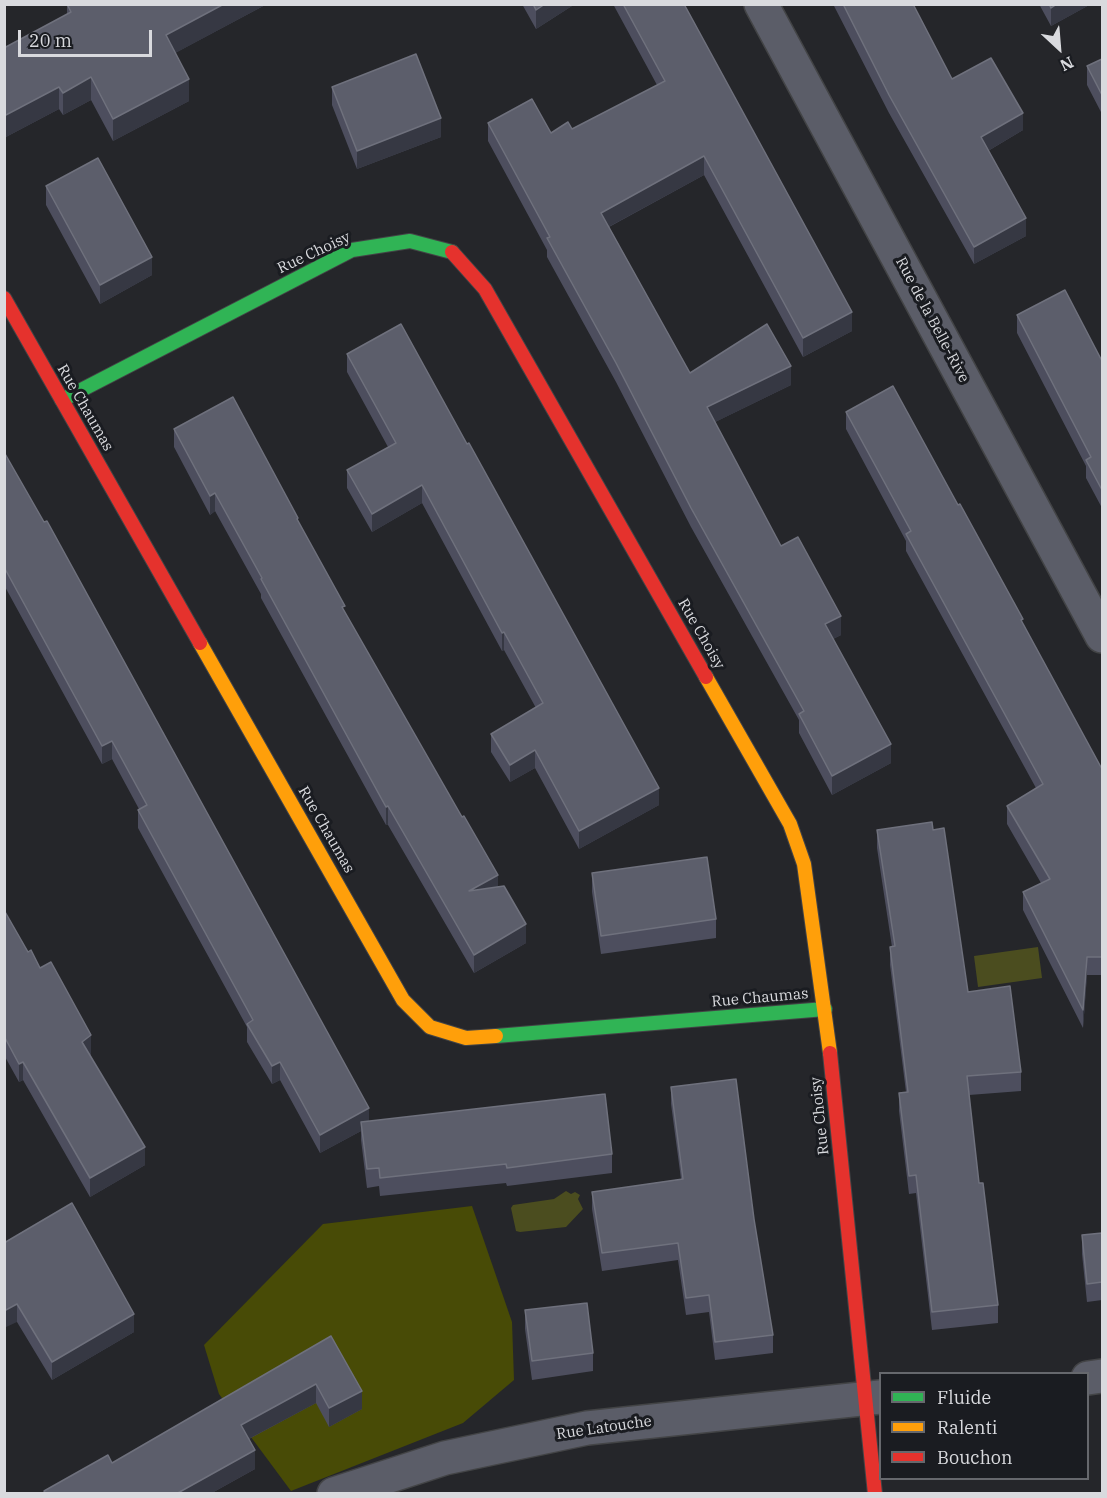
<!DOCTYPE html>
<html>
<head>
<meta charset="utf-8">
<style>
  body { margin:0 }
  #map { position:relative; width:1107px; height:1498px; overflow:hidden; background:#25262a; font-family:"IBM Plex Serif",serif }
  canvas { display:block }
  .frame { position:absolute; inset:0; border:6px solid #d9dade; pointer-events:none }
  .legend { position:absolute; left:879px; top:1372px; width:210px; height:108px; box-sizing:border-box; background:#1a1c21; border:2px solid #66686d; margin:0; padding:8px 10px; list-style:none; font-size:18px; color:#d9dade }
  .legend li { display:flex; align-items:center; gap:12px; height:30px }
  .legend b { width:30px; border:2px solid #66686d }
  .north { position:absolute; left:1029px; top:18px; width:60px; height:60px; -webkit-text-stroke:4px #1a1c21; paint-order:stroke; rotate:154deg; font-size:16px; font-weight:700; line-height:24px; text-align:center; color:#d9dade }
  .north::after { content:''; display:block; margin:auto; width:21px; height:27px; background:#d9dade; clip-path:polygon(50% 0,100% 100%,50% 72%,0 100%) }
  .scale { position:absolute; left:18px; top:30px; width:134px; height:27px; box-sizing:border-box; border:3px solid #d9dade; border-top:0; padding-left:8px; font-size:18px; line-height:21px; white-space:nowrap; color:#d9dade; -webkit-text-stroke:4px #1a1c21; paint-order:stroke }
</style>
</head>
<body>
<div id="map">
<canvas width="1107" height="1498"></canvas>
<div class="frame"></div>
<ul class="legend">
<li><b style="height:8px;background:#30b455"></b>Fluide</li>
<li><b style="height:8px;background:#ff9f0a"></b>Ralenti</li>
<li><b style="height:8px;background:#e5322d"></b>Bouchon</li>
</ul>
<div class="north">N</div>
<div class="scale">20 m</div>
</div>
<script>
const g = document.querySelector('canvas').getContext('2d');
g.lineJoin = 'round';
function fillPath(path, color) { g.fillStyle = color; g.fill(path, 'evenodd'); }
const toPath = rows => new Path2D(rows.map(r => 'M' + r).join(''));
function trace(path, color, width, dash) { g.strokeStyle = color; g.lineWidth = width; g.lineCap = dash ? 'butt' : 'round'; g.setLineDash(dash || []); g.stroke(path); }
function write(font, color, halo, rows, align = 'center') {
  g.font = font + ' "IBM Plex Serif",serif'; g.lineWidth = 6; g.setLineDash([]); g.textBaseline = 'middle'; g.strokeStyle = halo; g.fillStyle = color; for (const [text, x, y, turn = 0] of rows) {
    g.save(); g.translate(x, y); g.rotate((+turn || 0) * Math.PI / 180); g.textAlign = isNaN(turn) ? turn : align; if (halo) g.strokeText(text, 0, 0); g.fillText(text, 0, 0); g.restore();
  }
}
fillPath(toPath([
  [472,1206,512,1322,514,1380,463,1423,291,1491,219,1394,204,1345,323,1224]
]), '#484b06');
fillPath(toPath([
  [1038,947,1042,978,978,987,974,956],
  [566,1191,571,1194,575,1192,580,1195,578,1199,583,1209,566,1227,520,1232,516,1231,511,1208,513,1205,554,1199]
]), '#4b4d1f');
const street = toPath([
  [761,4,1102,636],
  [1088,1378,1102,1376],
  [334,1494,445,1458,587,1428,880,1397]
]);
const fast = toPath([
  [62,400,352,250,410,241,452,252],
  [496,1036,825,1009]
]);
const slow = toPath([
  [200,643,403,1000,430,1027,466,1038,496,1036],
  [706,677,790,824,804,864,830,1053]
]);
const jam = toPath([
  [452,252,485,289,706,677],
  [4,298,200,643],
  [830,1053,875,1494]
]);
trace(street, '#434446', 36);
trace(fast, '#434446', 16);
trace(slow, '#434446', 16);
trace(jam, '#434446', 16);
trace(street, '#5b5d68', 33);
trace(fast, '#30b455', 14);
trace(slow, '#ff9f0a', 14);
trace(jam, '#e5322d', 14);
fillPath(toPath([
  [67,4,267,4,175,53,189,101,113,141,91,100,63,115,59,109,4,138,67,14],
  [522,4,575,4,536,29],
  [613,4,684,4,852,331,803,357,704,175,609,227,690,373,791,385,715,422,781,546,841,635,833,639,891,763,832,795,799,733,799,720,691,527,616,382,547,257,547,250,488,141,488,123,551,133,572,129,657,85],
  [833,4,913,4,952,79,1023,130,988,151,1026,236,974,264,889,113],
  [1039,4,1091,4,1051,26],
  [1102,59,1102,114,1087,85,1087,66],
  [332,87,441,137,357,169,332,105],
  [46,186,152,275,100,304,46,205],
  [1017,315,1102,361,1102,508,1086,478,1086,466,1017,333],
  [347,354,659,805,579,849,535,768,510,782,491,752,491,734,536,708,504,650,502,651,422,503,372,532,347,488,347,470,388,447,347,372],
  [846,412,958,505,1102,769,1102,975,1087,975,1083,1028,1023,910,1023,892,1041,883,1007,824,1007,806,1036,788,906,551,906,541,846,429],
  [174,429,298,522,345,613,498,887,526,943,474,973,388,825,386,825,261,598,261,594,215,511,210,515,174,447],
  [4,452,369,1121,612,1154,612,1173,507,1186,506,1183,380,1196,379,1186,367,1188,361,1140,361,1131,320,1153,280,1080,272,1084,247,1042,247,1027,138,828,138,810,139,809,112,759,102,764,4,585],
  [877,830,933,830,968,992,1021,1072,1021,1091,969,1095,979,1183,998,1305,998,1323,932,1330,916,1193,909,1194,899,1111,899,1093,906,1092,890,965,890,947,892,947,877,848],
  [592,873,716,919,716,938,601,954,592,892],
  [4,910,28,952,40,968,91,1054,90,1055,145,1165,90,1197,23,1080,19,1082,4,1055],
  [671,1087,754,1219,773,1335,773,1353,715,1360,709,1312,686,1315,678,1260,602,1271,592,1209,592,1192,681,1179,671,1104],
  [1102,1233,1102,1300,1087,1302,1082,1254,1082,1235],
  [4,1243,134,1332,52,1380,17,1322],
  [525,1310,593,1353,593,1371,532,1380,525,1329],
  [331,1336,362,1409,329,1427,316,1403,249,1439,255,1469,210,1494,44,1494,44,1491,112,1463],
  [1101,1465,1102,1465,1102,1494,1101,1484]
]), '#4d4e5e');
fillPath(toPath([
  [224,4,267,4,166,58,166,35],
  [545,4,575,4,536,29,536,10],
  [1057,4,1091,4,1051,26,1051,8],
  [91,77,91,100,63,115,63,93],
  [189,79,189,101,113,141,113,119],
  [59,87,59,109,4,138,4,116],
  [1023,113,1023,130,981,155,981,137],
  [441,118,441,137,357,169,357,151],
  [704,156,704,175,601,231,601,213],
  [1026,218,1026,236,974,264,974,247],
  [152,257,152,275,100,304,100,285],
  [852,312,852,331,803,357,803,338],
  [791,366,791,385,707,426,707,407],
  [422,485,422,503,372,532,372,514],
  [215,493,215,511,210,515,210,496],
  [841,616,841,635,825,643,825,624],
  [504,632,504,650,502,651,502,633],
  [112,741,112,759,102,764,102,746],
  [891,744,891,763,832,795,832,776],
  [535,750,535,768,510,782,510,765],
  [659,788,659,805,579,849,579,831],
  [388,806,388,825,386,825,386,807],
  [498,875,498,894,469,891],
  [526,924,526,943,474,973,474,955],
  [1087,957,1087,975,1083,1028,1083,1010],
  [91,1035,91,1054,82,1060,82,1042],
  [23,1062,23,1080,19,1082,19,1064],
  [280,1062,280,1080,272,1084,272,1066],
  [369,1108,369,1126,361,1122,361,1131,320,1153,320,1135],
  [145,1147,145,1165,90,1197,90,1178],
  [17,1304,17,1322,4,1328,4,1311],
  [134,1314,134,1332,52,1380,52,1362],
  [316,1384,316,1403,241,1443,241,1425],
  [362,1391,362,1409,329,1427,329,1408],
  [255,1450,255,1469,210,1494,176,1494]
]), '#363843');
const building = toPath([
  [67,4,224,4,166,35,189,79,113,119,91,77,63,93,59,87,4,116,4,48,71,12,67,4],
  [533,4,545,4,536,10,533,4],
  [623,4,684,4,852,312,803,338,704,156,601,213,690,373,767,324,791,366,707,407,781,546,798,537,841,616,825,624,891,744,832,776,799,714,804,711,691,508,616,363,547,238,550,237,488,123,532,99,551,133,568,122,572,129,665,81,623,4],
  [843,4,913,4,952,79,991,58,1023,113,981,137,1026,218,974,247,889,95,843,4],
  [1049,4,1057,4,1051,8,1049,4],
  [416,54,441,118,357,151,332,87,416,54],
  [1102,59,1102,95,1087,66,1102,59],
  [98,158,152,257,100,285,46,186,98,158],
  [1065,290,1102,361,1102,490,1086,460,1091,457,1017,315,1065,290],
  [401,324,467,444,469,443,659,788,579,831,535,750,510,765,491,734,543,703,504,632,502,633,422,485,372,514,347,470,396,443,347,354,401,324],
  [893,386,958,505,960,504,1023,619,1021,620,1102,769,1102,957,1087,957,1083,1010,1023,892,1050,879,1007,806,1043,784,906,534,911,531,846,412,893,386],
  [233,397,298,518,297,519,345,606,342,607,462,817,464,816,498,875,469,891,504,886,526,924,474,955,388,806,386,807,261,579,262,578,215,493,210,496,174,429,233,397],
  [4,452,44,522,47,521,369,1108,320,1135,280,1062,272,1066,247,1024,253,1020,138,810,147,805,112,741,102,746,4,567,4,452],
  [932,822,933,830,944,828,968,992,1010,986,1021,1072,967,1076,979,1183,983,1183,998,1305,932,1312,916,1175,909,1176,899,1093,908,1092,890,947,895,946,877,830,932,822],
  [707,857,716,919,601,936,592,873,707,857],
  [4,910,28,952,31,950,40,968,51,962,91,1035,82,1042,145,1147,90,1178,23,1062,19,1064,4,1036,4,910],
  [736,1079,754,1219,773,1335,715,1342,709,1295,686,1298,678,1243,602,1253,592,1192,683,1179,671,1087,736,1079],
  [605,1094,612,1154,507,1168,506,1164,380,1178,379,1168,367,1169,361,1122,605,1094],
  [72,1203,134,1314,52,1362,17,1304,4,1311,4,1243,72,1203],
  [1102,1233,1102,1282,1087,1284,1082,1235,1102,1233],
  [587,1303,593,1353,532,1361,525,1310,587,1303],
  [331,1336,362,1391,329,1408,316,1384,241,1425,255,1450,176,1494,46,1494,44,1491,108,1455,112,1463,331,1336]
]);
fillPath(building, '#5c5e6b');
trace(building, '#6f717d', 1.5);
write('15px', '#d9dade', '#1a1c21', [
  ["Rue Choisy",314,253,-25],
  ["Rue de la Belle-Rive",932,320,62],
  ["Rue Chaumas",85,408,60],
  ["Rue Choisy",701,634,60],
  ["Rue Chaumas",326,830,60],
  ["Rue Chaumas",760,998,-5],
  ["Rue Choisy",820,1116,-96],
  ["Rue Latouche",604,1428,-8]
]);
</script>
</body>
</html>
